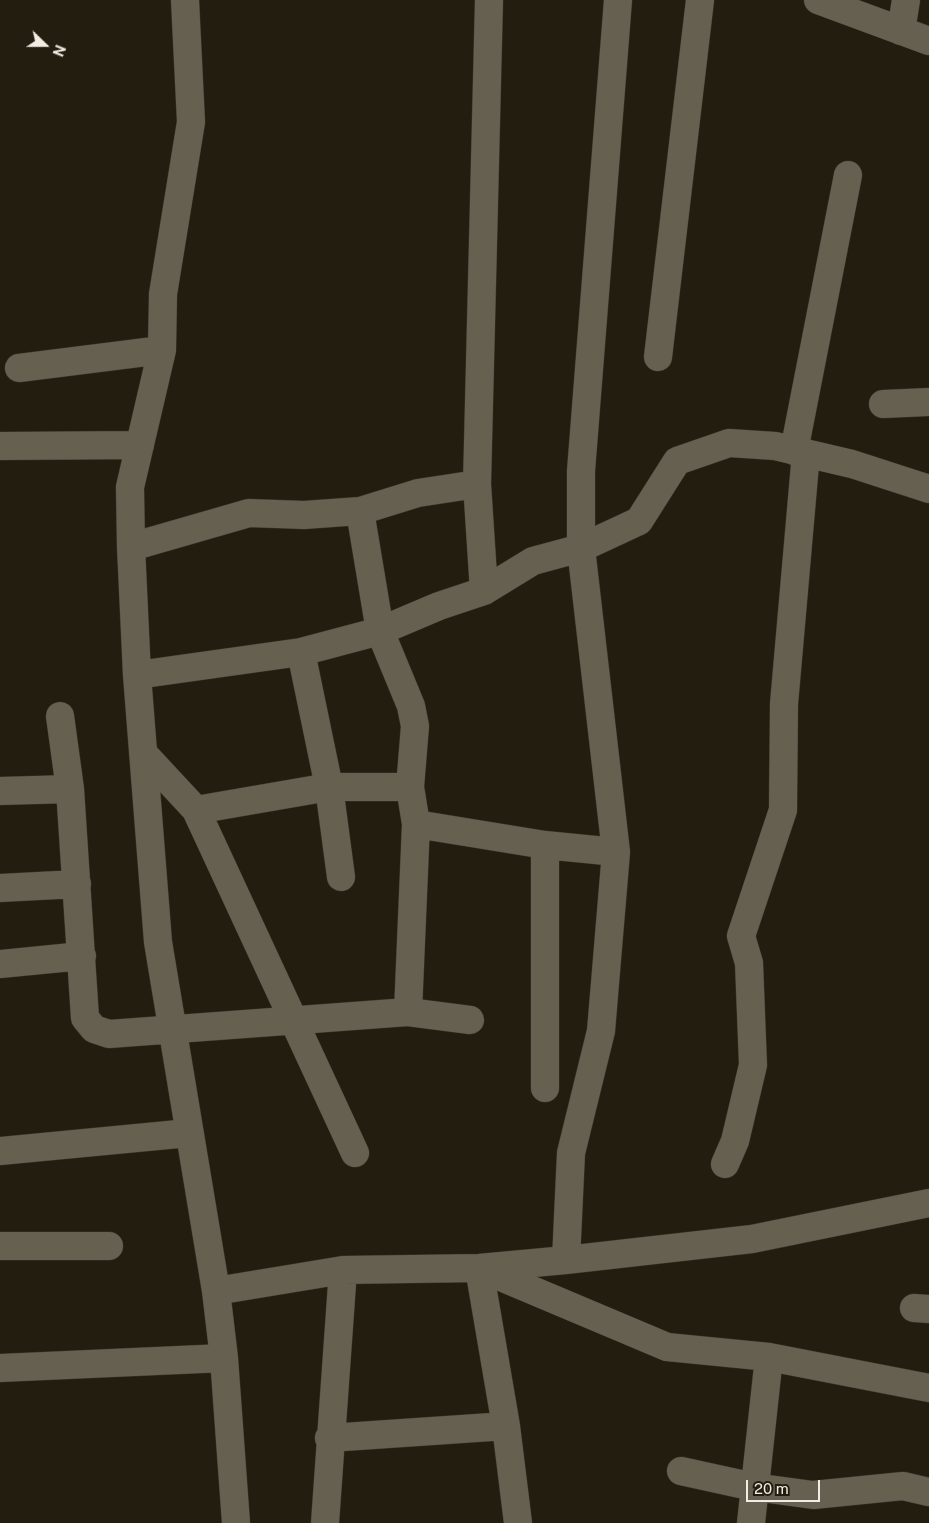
<!DOCTYPE html>
<html>
<head>
<meta charset="utf-8">
<style>
  body { margin:0 }
  #map { position:relative; width:929px; height:1523px; overflow:hidden; background:#221d0f; font-family:"Public Sans",sans-serif }
  canvas { display:block }
  .north { position:absolute; left:20px; top:20px; width:50px; height:50px; -webkit-text-stroke:4px #221d0f; paint-order:stroke; rotate:112deg; font-size:14px; font-weight:700; line-height:20px; text-align:center; color:#f1ede4 }
  .north::after { content:''; display:block; margin:auto; width:18px; height:22px; background:#f1ede4; clip-path:polygon(50% 0,100% 100%,50% 72%,0 100%) }
  .scale { position:absolute; left:746px; top:1480px; width:74px; height:22px; box-sizing:border-box; border:2px solid #f1ede4; border-top:0; padding-left:6px; font-size:15px; line-height:18px; white-space:nowrap; color:#f1ede4; -webkit-text-stroke:4px #221d0f; paint-order:stroke }
</style>
</head>
<body>
<div id="map">
<canvas width="929" height="1523"></canvas>
<div class="north">N</div>
<div class="scale">20 m</div>
</div>
<script>
const g = document.querySelector('canvas').getContext('2d');
g.lineJoin = 'round';
const toPath = rows => new Path2D(rows.map(r => 'M' + r).join(''));
function trace(path, color, width, dash) { g.strokeStyle = color; g.lineWidth = width; g.lineCap = dash ? 'butt' : 'round'; g.setLineDash(dash || []); g.stroke(path); }
const minor = toPath([
  [185,0,191,122,163,294,162,350,130,487,131,547,137,675,158,942,216,1291,224,1358,236,1523],
  [818,0,929,41],
  [901,31,906,0],
  [658,357,700,0],
  [19,368,162,350],
  [883,404,929,402],
  [0,446,140,445],
  [794,451,848,175],
  [360,511,380,631,411,706,415,726,410,787,416,824,408,1012],
  [131,547,249,513,304,515,360,511,418,493,477,484],
  [484,591,477,484,489,0],
  [301,652,329,787,341,877],
  [137,675,301,652,380,631,439,606,484,591,533,561,581,548,639,521,677,461,729,443,775,446,852,464,929,489],
  [60,716,70,789,85,1018,94,1029,109,1034,408,1012,470,1020],
  [143,753,196,810,355,1153],
  [0,791,70,789],
  [196,810,329,787,410,787],
  [416,824,545,845,616,852],
  [545,845,545,1088],
  [0,888,77,884],
  [0,964,82,956],
  [0,1151,189,1133],
  [725,1164,735,1141,753,1065,749,963,741,936,783,810,784,704,806,453],
  [0,1246,109,1246],
  [566,1260,571,1153,601,1031,616,852,581,548,581,471,618,0],
  [479,1268,506,1426,518,1523],
  [482,1269,667,1347,769,1357,929,1388],
  [216,1291,343,1270,479,1268,566,1260,752,1239,929,1203],
  [914,1308,929,1309],
  [0,1368,224,1358],
  [329,1438,506,1426],
  [681,1471,754,1487,813,1495,903,1486,929,1492],
  [325,1523,343,1270],
  [751,1523,769,1357]
]);
trace(minor, '#3a352e', 29);
trace(minor, '#666050', 28);
</script>
</body>
</html>
